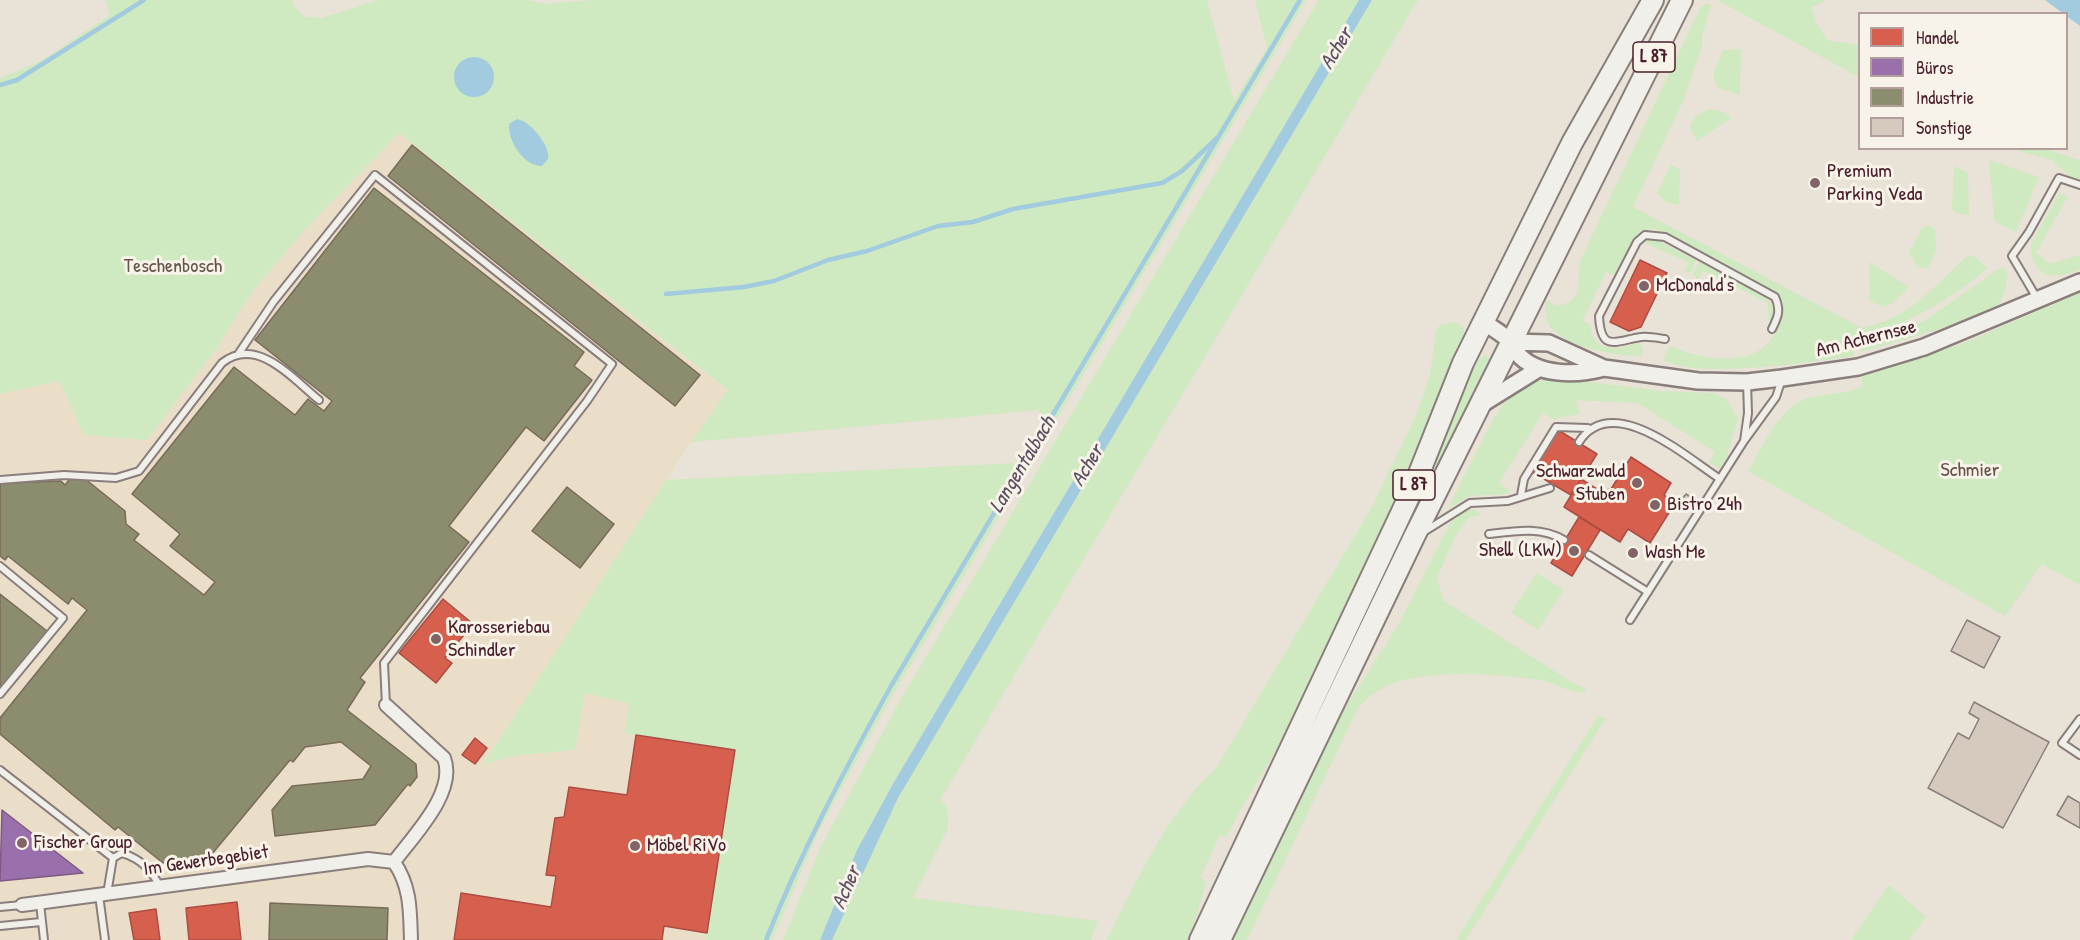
<!DOCTYPE html>
<html>
<head>
<meta charset="utf-8">
<style>
	body { margin:0 }
	#map { position:relative; width:2080px; height:940px; overflow:hidden; background:#e9e2d7; font-family:"Patrick Hand",sans-serif }
	canvas { display:block }
	.legend { position:absolute; left:1858px; top:12px; width:210px; height:138px; box-sizing:border-box; background:#f7f3e8; border:2px solid #b29e9c; margin:0; padding:8px 10px; list-style:none; font-size:18px; color:#4a1f2b }
	.legend li { display:flex; align-items:center; gap:12px; height:30px }
	.legend b { width:30px; border:2px solid #b29e9c }
</style>
</head>
<body>
<div id="map">
<canvas width="2080" height="940"></canvas>
<ul class="legend">
<li><b style="height:16px;background:#d6604d"></b>Handel</li>
<li><b style="height:16px;background:#9970ab"></b>Büros</li>
<li><b style="height:16px;background:#8c8c6e"></b>Industrie</li>
<li><b style="height:16px;background:#d5cabd"></b>Sonstige</li>
</ul>
</div>
<script>
const c = document.querySelector('canvas').getContext('2d');
c.lineJoin = 'round';
function paint(path, color) { c.fillStyle = color; c.fill(path, 'evenodd'); }
function trace(path, color, width, dash) { c.strokeStyle = color; c.lineWidth = width; c.lineCap = dash ? 'butt' : 'round'; c.setLineDash(dash || []); c.stroke(path); }
function label(font, color, halo, rows, align = 'center') {
  c.font = font + ' "Patrick Hand",sans-serif'; c.lineWidth = 6; c.setLineDash([]); c.textBaseline = 'middle'; c.strokeStyle = halo; c.fillStyle = color; for (const [text, x, y, turn = 0] of rows) {
    c.save(); c.translate(x, y); c.rotate((+turn || 0) * Math.PI / 180); c.textAlign = isNaN(turn) ? turn : align; if (halo) c.strokeText(text, 0, 0); c.fillText(text, 0, 0); c.restore();
  }
}
paint(new Path2D(`
	M399 132 728 391 691 442 484 764 511 756 575 750 585 692 631 704 624 733 735 750 705 940H0V394L59 381 84 435 147 440 218 346 252 292 308 226Z`), '#ebdec9');
paint(new Path2D(`
	M105 0H292L295 8 305 17 322 18 378 0H526L544 4 593 0H1207L1234 101 1267 48 1255 0H1306L882 713 818 832 772 940H705L735 750 624 733 630 704 585 693 575 750 511 756 483 765 666 480 1017 463 1044 418 1038 410 691 442 728 390 399 133 308 226 252 292 218 346 147 440 84 435 59 381 0 394V78L39 62 110 15Z
	M1319 0H1359L894 782 857 850 820 940H783L820 848 902 697Z
	M1372 0H1418L940 800 947 807 948 828 913 898 1098 921 1091 940H832L898 798Z
	M1717 0H1826L1812 7 1816 23 1827 40 1859 45V77Z
	M1706 4 1711 5 1702 37V46L1684 99 1633 207 1862 328C1910 319 1933 287 1968 255L1975 257 1987 268C1949 303 1902 324 1854 342V356C1814 361 1696 380 1664 360L1669 346C1703 360 1757 371 1776 331 1782 320 1785 312 1782 300L1760 283 1653 228 1638 234 1614 275 1606 272 1583 320 1591 325C1590 354 1622 350 1640 342L1643 353 1642 356C1618 356 1570 348 1553 330 1545 322 1545 310 1545 299L1557 306C1588 299 1574 282 1581 259L1695 19 1701 7Z
	M1741 49 1740 95 1717 87 1713 74 1723 50Z
	M1709 109 1723 112 1731 118 1697 141 1690 127 1694 117Z
	M2012 149H2045L2080 160V181L2074 180 2052 160Z
	M1989 160 2039 177 2016 232 1997 223 1994 219Z
	M1671 165 1680 169 1679 205 1667 203 1657 193Z
	M1954 166 1968 173 1969 214 1966 215 1954 212 1952 207Z
	M2059 193 2068 196 2036 253 2050 264 2080 255V270C2053 280 2031 279 2031 244Z
	M1928 225 1935 229 1936 250 1928 268 1918 267 1909 253 1922 228Z
	M1647 239H1655L1696 260 1690 273 1685 271 1689 263 1642 241Z
	M1699 262 1765 297 1774 307 1771 321 1768 319V303L1703 271 1698 280 1693 274Z
	M1869 262 1909 287 1893 303 1883 307 1870 301Z
	M2000 268H2004L2008 273C2006 283 2006 295 1998 304 1986 318 1885 345 1861 352L1860 346 1926 320Z
	M2080 293V585L2042 564 2005 616 1748 471C1763 447 1779 406 1808 398 1827 393 1846 395 1863 386L1862 376 1964 343Z
	M1455 322 1464 328V339L1405 484 1330 645 1282 741 1240 810 1226 838 1220 835 1200 878 1206 881 1190 940H1107C1136 882 1166 814 1215 770L1372 507 1417 413 1430 375 1436 331 1440 325Z
	M1484 355 1491 360 1424 491 1463 389 1472 368Z
	M1567 379 1661 391 1713 393 1726 399 1738 418 1726 459 1719 469 1709 462 1715 452 1638 403 1576 400 1580 414 1553 419 1543 413 1499 483 1509 490 1508 494 1471 496 1448 509C1458 488 1468 467 1479 447 1500 404 1514 377 1567 379Z
	M1474 509 1482 515 1468 518 1453 541 1437 578 1444 601 1570 681 1586 689 1584 692C1570 694 1555 682 1540 680 1496 674 1420 667 1381 689 1371 694 1364 701 1357 710L1247 940H1233L1337 720 1399 624 1450 523 1461 513Z
	M1537 573 1564 590 1538 630 1511 613Z
	M1598 716 1606 718 1466 940H1456Z
	M1889 885 1926 917 1909 940H1851Z`), '#cfe9c0');
paint(new Path2D(`
	M1359 0H1372L898 798 832 940H820L857 850 894 782Z
	M2045 0H2080V26Z
	M454 77a20 20 0 1 1 40 0a20 20 0 1 1-40 0Z
	M517 119C530 121 551 146 548 159L542 166C524 166 508 142 509 124Z`), '#a3cbe0');
const shops = new Path2D(`
	M1640 260 1667 273 1641 327 1629 331 1610 322Z
	M1558 430 1597 454 1571 495 1532 472Z
	M1631 457 1671 483 1664 495 1675 503 1650 543 1628 529 1620 542 1564 507 1581 479 1600 491 1611 489Z
	M1579 517 1600 530 1572 576 1551 563Z
	M443 599 473 624 445 658 452 663 436 683 399 653Z
	M636 735 735 750 707 933 664 926 662 940H454L461 893 551 907 556 876 546 875 555 818 564 817 569 787 627 795Z
	M475 738 487 748 475 764 462 755Z
	M237 902 241 940H189L186 908Z
	M156 909 160 940H134L129 913Z`);
paint(shops, '#d6604d');
trace(shops, '#ac4c43', 1.5);
const offices = new Path2D(`
	M2 810 83 873 0 881Z`);
paint(offices, '#9970ab');
trace(offices, '#815885', 1.5);
const industry = new Path2D(`
	M412 145 700 375 675 406 388 176Z
	M374 188 584 352 574 366 592 380 544 441 526 427 449 526 469 542 360 678 365 682 347 710 416 764 417 777 410 786 408 784 375 825 275 836 272 810 292 786 363 779 371 766 341 742 305 747 293 762 290 760 207 860 163 863 118 827 115 830 0 734V718L87 610 72 598 68 604 8 556 5 560 0 556V483L61 481 65 485 70 479 84 478 125 511 126 524 139 534 134 540 204 595 215 582 170 546 180 534 132 494 234 367 295 415 308 399 324 411 332 401 255 340Z
	M567 487 614 524 580 568 532 531Z
	M0 594 47 631 0 691Z
	M270 903 388 908 387 940H269Z`);
paint(industry, '#8c8c6e');
trace(industry, '#786b5a', 1.5);
trace(new Path2D(`
	M0 85 17 80 144 0
	M666 294 744 287 774 281 828 260 867 251 938 226 973 222 1013 209 1162 183 1182 171 1217 138
	M766 940C801 852 845 769 891 686L1300 0`), '#a3cbe0', 4.5);
const building = new Path2D(`
	M1686 494 1697 501 1692 508 1681 500Z
	M1967 620 2000 637 1984 668 1951 651Z
	M1974 702 2049 742 2003 828 1928 788 1958 733 1969 739 1979 719 1969 713Z
	M2068 796 2080 803V828L2057 815Z`);
paint(building, '#d5cabd');
trace(building, '#8a7e7c', 1.5);
const service = new Path2D(`
	M2038 300 2012 256 2029 232 2059 178 2080 185
	M1665 339C1658 338 1649 336 1641 337 1615 341 1601 353 1599 316L1637 242 1645 235 1665 237 1775 297C1781 310 1778 317 1772 329
	M239 353 274 301 375 175 612 364 587 401 384 663 386 705
	M1747 382 1748 413 1744 441 1776 397 1782 379
	M1579 442C1612 391 1685 456 1720 479
	M0 480 64 475 116 478 139 471 222 363C257 335 293 379 319 400
	M1521 495 1524 479 1556 427 1588 428
	M1422 533 1470 503 1508 501 1550 488
	M1489 534C1514 531 1541 526 1564 540
	M1589 555 1648 592
	M0 566 63 618 0 694
	M1630 620 1744 441
	M2080 719 2062 743 2080 755
	M0 770 113 858
	M107 894 113 858 122 853C141 859 150 869 160 886
	M99 895 105 940
	M40 903 44 940
	M0 907 22 905
	M0 926 41 922`);
const minor = new Path2D(`
	M386 705 444 758C457 792 414 835 394 862 411 887 410 911 411 940
	M22 905 368 859 394 862`);
const tertiary = new Path2D(`
	M1484 322C1492 328 1503 334 1510 341 1513 345 1514 350 1517 353 1537 377 1578 375 1604 368
	M1510 342 1549 343 1604 368 1698 381 1747 382 1782 378 1858 367 1924 347 2080 282
	M1479 406 1540 368`);
const primary = new Path2D(`
	M1200 940 1414 486 1463 363 1572 143 1653 0
	M1220 940 1414 537 1682 0`);
trace(service, '#8a7e7c', 10);
trace(minor, '#8a7e7c', 16);
trace(tertiary, '#8a7e7c', 20);
trace(primary, '#8a7e7c', 24);
trace(service, '#f1efea', 6);
trace(minor, '#f1efea', 12);
trace(tertiary, '#f1efea', 15);
trace(primary, '#f1efea', 20);
for (const [x, y, r, color] of [
	[1815,183,6,"#826367"],
	[1644,286,6,"#826367"],
	[1637,483,6,"#826367"],
	[1655,505,6,"#826367"],
	[1574,551,6,"#826367"],
	[1633,553,6,"#826367"],
	[436,639,6,"#826367"],
	[22,843,6,"#826367"],
	[635,846,6,"#826367"]
]) { const dot = new Path2D(); dot.arc(x, y, r, 0, 2 * Math.PI); c.fillStyle = color; c.fill(dot); trace(dot, '#f7f3e8', 2); }
for (const [x, y, w] of [
	[1654,57,42],
	[1414,485,42]
]) { const box = new Path2D(); box.roundRect(x - w / 2, y - 15, w, 30, 4.5); c.fillStyle = '#f7f3e8'; c.fill(box); trace(box, '#4a1f2b', 1.5); }
label('bold 18px', '#4a1f2b', null, [
	["L 87",1654,57],
	["L 87",1414,485]
]);
label('20px', '#4a1f2b', '#f7f3e8', [
	["Premium",1827,172],
	["Parking Veda",1827,195],
	["McDonald's",1656,286],
	["Schwarzwald",1625,472,"right"],
	["Stuben",1625,495,"right"],
	["Bistro 24h",1667,505],
	["Shell (LKW)",1562,551,"right"],
	["Wash Me",1645,553],
	["Karosseriebau",448,628],
	["Schindler",448,651],
	["Fischer Group",34,843],
	["Möbel RiVo",647,846]
], 'left');
label('20px', '#66534c', '#f7f3e8', [
	["Teschenbosch",173,267],
	["Schmier",1970,471]
]);
label('20px', '#4a1f2b', '#f7f3e8', [
	["Am Achernsee",1866,339,-14],
	["Im Gewerbegebiet",206,861,-8]
]);
label('italic 21px', '#5c5062', '#f7f3e8', [
	["Acher",1337,49,-59],
	["Langentalbach",1023,465,-59],
	["Acher",1088,466,-59],
	["Acher",847,888,-67]
]);
</script>
</body>
</html>
